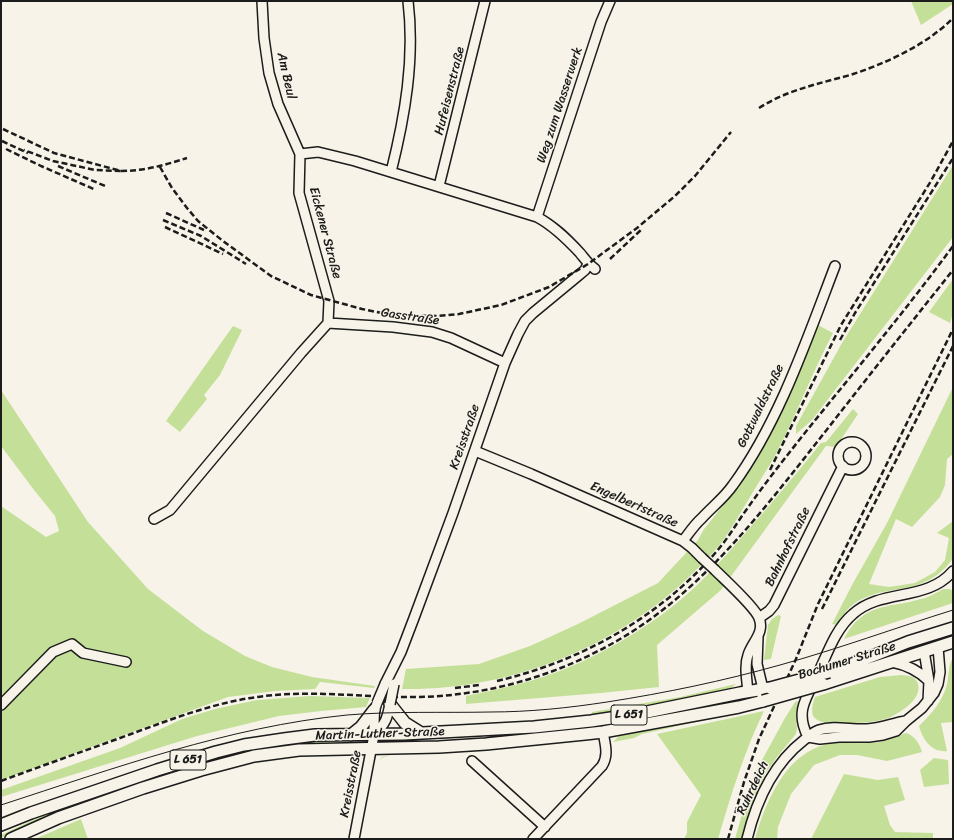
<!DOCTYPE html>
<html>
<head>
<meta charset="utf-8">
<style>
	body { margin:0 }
	#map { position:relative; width:954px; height:840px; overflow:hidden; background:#f7f3e8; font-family:Sriracha,sans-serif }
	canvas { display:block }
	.frame { position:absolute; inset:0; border:2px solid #1c1c1c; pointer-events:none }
</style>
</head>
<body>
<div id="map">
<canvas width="954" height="840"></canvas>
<div class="frame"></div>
</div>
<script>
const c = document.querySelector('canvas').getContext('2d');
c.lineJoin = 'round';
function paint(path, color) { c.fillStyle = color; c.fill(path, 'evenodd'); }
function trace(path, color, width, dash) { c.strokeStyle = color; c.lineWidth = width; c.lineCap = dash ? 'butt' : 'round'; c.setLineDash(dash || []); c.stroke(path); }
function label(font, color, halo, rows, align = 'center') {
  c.font = font + ' Sriracha,sans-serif'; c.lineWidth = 3; c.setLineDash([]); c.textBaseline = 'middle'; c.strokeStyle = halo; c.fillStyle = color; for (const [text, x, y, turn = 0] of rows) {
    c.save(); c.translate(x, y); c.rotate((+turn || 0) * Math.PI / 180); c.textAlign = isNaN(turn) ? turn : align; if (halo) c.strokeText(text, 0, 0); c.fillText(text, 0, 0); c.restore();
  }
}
paint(new Path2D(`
	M911 1H953V4L921 25Z
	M953 165V237L812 420 796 434V426L842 343Z
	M953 279V313L950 323 929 312Z
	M818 325 833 333C812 373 796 416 775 456 767 470 758 483 750 497 742 510 735 523 726 536 717 550 704 562 692 574 616 648 508 691 402 689L406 669 479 664 530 646 578 624 658 583 698 540 704 529 710 522 738 485 803 360Z
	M233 326 242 330 220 375 204 395 207 399 180 432 166 421Z
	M953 387V454L947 459 945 485 940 497 912 527 896 519 869 584 889 587 915 583 935 572 945 560 949 538 937 533 953 521 952 560C943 572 932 580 917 585 894 592 867 590 848 609 844 614 841 620 837 625L832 624 852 585 887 523Z
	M1 390 88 522 148 589 203 631 245 656 272 667 312 677 375 686 374 688 320 682 315 689 275 691 228 697 1 780V506L46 537 59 531 55 516 34 490 1 446Z
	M853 409 858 414 836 447 826 446 721 590 657 645 659 687 601 693 466 704V696C499 689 533 682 565 669 606 652 643 630 677 603 703 581 725 557 747 531 772 503 797 473 821 443L826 442Z
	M943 589H950L953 591V603L844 639C848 632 852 624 859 619 876 604 897 606 917 600 927 598 935 594 943 589Z
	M778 615 781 616 771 659 764 660 768 625 772 619Z
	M953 657V722L941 723 947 751C932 753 922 739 919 726 931 714 943 701 947 684 949 675 948 666 953 657Z
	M901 675C908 676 915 675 918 684 922 699 902 711 891 717 873 724 855 723 836 723 816 723 807 719 815 697L880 677Z
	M736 684 730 689 719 692 656 705 592 715V712L680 697Z
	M310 696 370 698 366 707 321 711 279 716 197 736 1 797V790L120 748 182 719 215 709 257 700Z
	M798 701 796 711 797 728 796 734 777 757 765 774 752 806 742 839H735L746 800 756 771 785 718 795 702Z
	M759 707V708L642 734 634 738 613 742 620 735 651 730Z
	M764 711C744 752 731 795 718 839H684L687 833V822L701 795 657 734Z
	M582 727V730C520 736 459 741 396 743V742L467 740Z
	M906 733C914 735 920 744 922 752L887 761 857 755H840L814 765 791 794 778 827 777 839H755C765 803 786 752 828 744 841 742 855 744 868 743 881 743 894 738 906 733Z
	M337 738V742L291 745 259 749 173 773 47 817 1 838V835L59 808 201 762 249 750 307 741Z
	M582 740 521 747 390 755 382 758 378 762 382 757 390 755 503 748Z
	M934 758 948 760 949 784 924 787 920 770Z
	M844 774 878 780 898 777 905 800 884 806 890 825 895 832 933 833V839H811Z
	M81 819 88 839H35Z`), '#c4e098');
const minor = new Path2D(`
	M300 154 318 152 355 161 537 217C554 226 567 239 580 253 585 259 588 264 595 269
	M391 172C405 116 415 59 408 1
	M439 186 485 1
	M537 217 601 22 610 1
	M328 323 393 327 432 332 451 338 505 363
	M838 456a14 14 0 1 1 28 0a14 14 0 1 1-28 0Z
	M475 451 531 474 683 541 692 548 702 558
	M154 519 170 510 301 353 328 323 329 301 299 193 300 154 278 104 269 73 264 38 262 1
	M683 541C689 533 694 525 702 518 712 507 724 498 733 485 779 422 807 339 835 266
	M715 570C725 580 755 607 759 618 765 633 752 642 748 655 744 666 747 680 748 692
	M759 618 769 611 774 605 843 466
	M758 637 757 664 763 689
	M924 651 929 681 928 701
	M892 662C907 665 918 670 929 681
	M385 684 401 652 414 618 453 513 505 363 518 334 525 321 533 313 579 275 585 270 588 264
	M1 705 53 652 72 644 83 653 126 662
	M374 735C386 723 387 719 390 704
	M808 737C796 714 804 701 815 680 826 658 834 630 853 614 882 588 927 602 953 571
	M808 737 820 739 839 737H869L883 735 896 731 906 721 922 708 934 693 938 684 940 672 938 647
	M472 761 545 827
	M354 839 374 735C374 729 374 709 376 706
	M533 839 602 766C609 755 605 744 603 732
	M747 839C756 802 773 764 804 740 808 737 813 732 819 730 834 725 851 730 867 729 881 728 893 723 906 721`);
const major = new Path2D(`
	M829 672 865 659 908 642 953 628
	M823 684 953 642
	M390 704 405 723 421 733
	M351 735 361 727 374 710
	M1 825 31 813 157 770 216 752 244 745 284 739 315 735 404 734 534 727 591 721 637 714 740 693 770 688
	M11 839 58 818 143 788 201 770 254 756 299 750 439 747 486 744 585 734 603 732 739 707 763 701V692`);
trace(minor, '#1c1c1c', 12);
trace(major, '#1c1c1c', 14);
trace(minor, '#f7f3e8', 9);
trace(major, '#f7f3e8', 11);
trace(new Path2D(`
	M1 805C115 768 228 727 347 715 395 711 442 713 490 712 529 712 568 708 607 702 665 693 723 681 780 665 838 649 895 628 953 610`), '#1c1c1c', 1);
trace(new Path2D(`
	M759 108C787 90 818 84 850 75 885 64 928 44 953 18
	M3 129 54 153 121 171 95 170 53 161 24 150
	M2 141 28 153
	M6 149 41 166 96 190
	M58 166 105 186
	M160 167 172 188 187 208 198 221 223 241 271 276 311 295 362 309 391 315 437 316 459 314 501 305 549 287 588 264 637 228 675 196 695 176 731 132
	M121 171C144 171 165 165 187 158
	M166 213 204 230
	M163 220 201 236 246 264
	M165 227 223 254
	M610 259 642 229
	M840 340 855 313 953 158
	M770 470 841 325 931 181 953 141
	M822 609 953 346
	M497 681C582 661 660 617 717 551 729 537 738 521 749 506 766 482 785 458 804 434 854 372 906 310 953 246
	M455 688 479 685
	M1 781C44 765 87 750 131 734 172 719 213 703 257 697 311 689 364 698 418 697 480 696 545 679 600 650 695 602 760 514 825 432 867 378 910 324 953 270
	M728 839 744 782 759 739 796 659 818 604 953 329`), '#1c1c1c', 2.5, [6, 3]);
const minorBridge = new Path2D(`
	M702 558 715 570
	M377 703 385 684
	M390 704 394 684`);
const majorBridge = new Path2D(`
	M770 688 829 672
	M763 701 823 684`);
trace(minorBridge, '#1c1c1c', 12, []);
trace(majorBridge, '#1c1c1c', 14, []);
trace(minorBridge, '#f7f3e8', 9);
trace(majorBridge, '#f7f3e8', 11);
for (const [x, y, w] of [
	[629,715,36],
	[188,760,36]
]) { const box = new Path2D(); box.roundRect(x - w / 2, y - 10, w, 20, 3); c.fillStyle = '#f7f3e8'; c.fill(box); trace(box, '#1c1c1c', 1); }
label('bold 12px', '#1c1c1c', null, [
	["L 651",629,715],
	["L 651",188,760]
]);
label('13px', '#1c1c1c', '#f7f3e8', [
	["Am Beul",286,76,77],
	["Hufeisenstraße",450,91,-76],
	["Weg zum Wasserwerk",560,105,-72],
	["Eickener Straße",325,233,75],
	["Gasstraße",410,317,8],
	["Gottwaldstraße",761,406,-64],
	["Kreisstraße",465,437,-71],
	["Engelbertstraße",634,505,24],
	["Bahnhofstraße",788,547,-64],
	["Bochumer Straße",847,661,-17],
	["Martin-Luther-Straße",380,734,-2],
	["Kreisstraße",351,784,-79],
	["Ruhrdeich",753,788,-65]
]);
</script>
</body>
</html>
